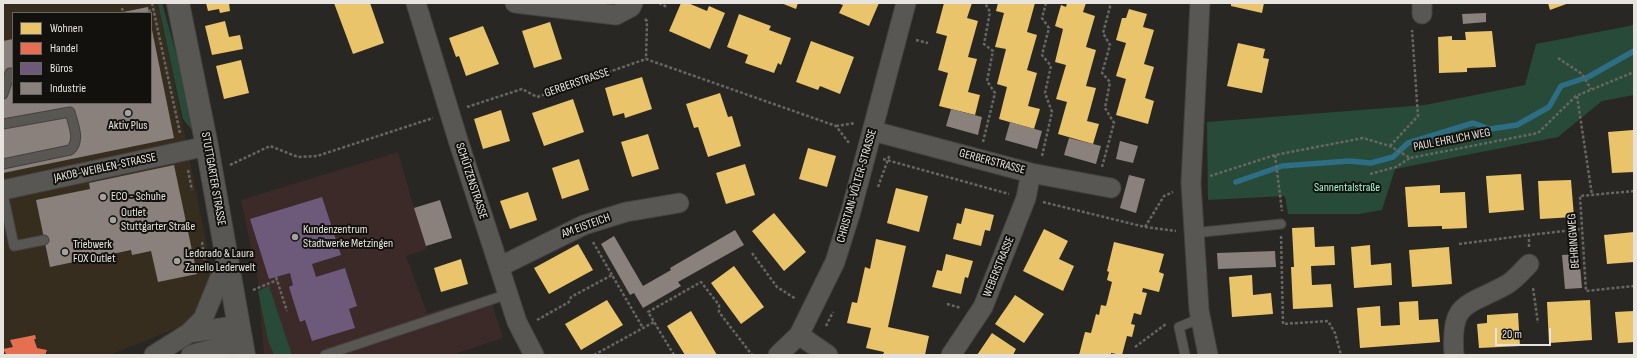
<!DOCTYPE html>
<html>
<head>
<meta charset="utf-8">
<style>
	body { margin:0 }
	#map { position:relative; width:1637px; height:358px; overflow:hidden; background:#292724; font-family:"Sofia Sans Condensed",sans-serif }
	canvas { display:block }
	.frame { position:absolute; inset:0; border:4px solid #e7e4df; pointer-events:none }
	.legend { position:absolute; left:12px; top:12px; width:140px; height:92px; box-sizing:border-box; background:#13110e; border:1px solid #686562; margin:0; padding:5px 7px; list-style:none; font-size:12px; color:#e7e4df }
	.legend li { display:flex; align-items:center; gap:8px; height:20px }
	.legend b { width:20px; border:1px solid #686562 }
	.scale { position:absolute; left:1495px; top:328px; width:56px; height:18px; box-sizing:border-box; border:2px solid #e7e4df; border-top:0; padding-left:5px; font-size:12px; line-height:14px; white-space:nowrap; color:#e7e4df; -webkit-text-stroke:3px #13110e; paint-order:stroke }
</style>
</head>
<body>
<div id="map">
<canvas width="1637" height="358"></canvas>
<div class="frame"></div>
<ul class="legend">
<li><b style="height:11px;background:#e9c46a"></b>Wohnen</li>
<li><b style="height:11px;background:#e76f51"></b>Handel</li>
<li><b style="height:11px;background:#6d597a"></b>Büros</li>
<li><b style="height:11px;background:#8a817c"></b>Industrie</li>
</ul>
<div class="scale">20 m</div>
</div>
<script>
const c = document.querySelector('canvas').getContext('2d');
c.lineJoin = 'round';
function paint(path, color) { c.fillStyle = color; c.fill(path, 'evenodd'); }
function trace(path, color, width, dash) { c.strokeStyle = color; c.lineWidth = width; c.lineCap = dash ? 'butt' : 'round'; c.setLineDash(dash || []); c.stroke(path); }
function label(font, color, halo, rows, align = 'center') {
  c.font = font + ' "Sofia Sans Condensed",sans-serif'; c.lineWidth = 4; c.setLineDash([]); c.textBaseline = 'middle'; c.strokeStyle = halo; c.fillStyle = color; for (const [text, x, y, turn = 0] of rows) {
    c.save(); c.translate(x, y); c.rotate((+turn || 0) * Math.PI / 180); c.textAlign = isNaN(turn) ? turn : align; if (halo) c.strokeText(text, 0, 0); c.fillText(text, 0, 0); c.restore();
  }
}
paint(new Path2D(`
	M3 3H158L214 281 197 320 109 355H3ZM13 13H151V103H13Z`), '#362d1f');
paint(new Path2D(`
	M398 152 414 208 440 200 452 238 426 246 427 249 406 256 427 313 489 295 503 338 452 355H264L258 281 241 200Z`), '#3b2a27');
paint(new Path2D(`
	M158 3H162L179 64 192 130 183 119 182 115Z
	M1634 25V95L1602 101 1558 137 1395 169 1382 210 1359 214H1288L1285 196 1208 200 1207 122 1425 105 1525 85 1536 44Z
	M269 286 292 355H274L268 340 258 291Z`), '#274a39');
paint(new Path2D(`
	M206 3H229L230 11 220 13 219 9 208 11Z
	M334 3H370L384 43 353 54Z
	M681 3H688L707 11 709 6 725 13 710 49 669 31Z
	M781 3H798L796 9Z
	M837 3H879L869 26 839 13 843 5Z
	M944 3H972L967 18 978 21 968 57 977 59 968 92 980 95 975 115 939 106 948 73 938 70 947 36 936 33Z
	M998 3H1035L1027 32 1037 35 1027 70 1037 73 1028 106 1040 109 1034 129 999 119 1007 87 997 84 1006 49 995 47 1004 13 996 11Z
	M1067 3H1086L1083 12 1095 16 1086 47 1096 50 1086 86 1096 88 1087 121 1099 124 1093 144 1058 134 1067 102 1056 99 1066 65 1055 62 1063 29 1055 26 1061 5 1066 7Z
	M1231 3H1264L1262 13 1231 6Z
	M1548 3H1569L1550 10Z
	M1129 9 1147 14 1143 27 1154 30 1144 64 1154 67 1145 98 1154 101 1148 124 1116 115 1126 79 1116 76 1126 43 1116 40 1122 18H1126Z
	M739 14 771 26 769 30 791 38 781 65 778 63 774 73 745 63 748 55 727 47Z
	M225 21 229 37 240 35 243 49 212 55 205 26Z
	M550 22 562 59 534 68 522 31Z
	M483 26 499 64 466 76 459 56 456 57 449 38Z
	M1492 31 1496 67 1467 68V72L1439 73 1438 37 1452 36V40H1466L1465 32Z
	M811 41 854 57 840 94 820 86 818 90 796 82Z
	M1238 43 1265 49 1263 58 1269 59 1262 93 1227 86Z
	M241 60 249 93 224 99 216 66Z
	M642 77 652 109 625 118 624 113 613 116 605 88Z
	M720 93 728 117 732 116 741 146 708 157 698 127 694 128 686 104Z
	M573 99 584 132 544 146 532 113Z
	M501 110 510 141 483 149 474 119Z
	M1633 130 1634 172 1612 173 1608 132Z
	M648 134 659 169 632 177 621 142Z
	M808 148 836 156 827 187 799 179Z
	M579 159 589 190 562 199 552 168Z
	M745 164 755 195 726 204 716 173Z
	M1521 174 1524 210 1489 213 1486 176Z
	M1571 180 1574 217 1540 219 1538 181Z
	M1440 185V193L1465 192 1467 228 1442 229V226L1408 227 1405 187Z
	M896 188 928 196 919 232 887 223Z
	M528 192 537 220 510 229 500 201Z
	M965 208 994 215 990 231 985 230 981 246 953 239 957 223 961 224Z
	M774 213 806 252 784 271 752 231Z
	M1314 227 1315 247 1334 246 1335 265 1311 266 1312 285 1331 284 1333 307 1293 309 1291 267H1294L1292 228Z
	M1044 229 1068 241 1059 259 1074 266 1063 291 1023 271Z
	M1634 232V262L1607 264 1604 235Z
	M876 239 906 246 888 327 929 336 925 355H883L884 352 866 348 871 328 847 323 852 302 857 303 865 267 870 269Z
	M1114 242 1164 254 1159 272 1164 274 1159 292 1143 288 1142 292 1147 293 1141 315 1134 313 1131 324 1135 325 1132 337 1127 336 1122 355 1111 353V355H1079L1085 332 1091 333 1096 314 1099 315 1101 305 1106 306 1112 282 1107 280 1109 272 1107 271Z
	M578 244 593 270 549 294 534 268Z
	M1370 245 1371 265 1391 263 1392 285 1354 288 1351 247Z
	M1449 247 1452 284 1412 287 1409 250Z
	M946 254 973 261 968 278 965 277 961 294 932 287 937 270 942 271Z
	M461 259 468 284 441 292 434 268Z
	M734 266 764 307 741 324 711 283Z
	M1252 275 1253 295 1271 293 1273 314 1232 317 1229 277Z
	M1015 295 1044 314 1024 343 995 324Z
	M607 300 623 325 581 350 565 324Z
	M1590 300 1592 340 1549 343 1547 302Z
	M1418 301 1419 320 1438 319 1440 342 1360 348 1357 308 1380 306 1381 326 1400 325 1399 302Z
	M691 311 717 355H685L667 326Z
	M1634 311V342L1618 343 1615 312Z
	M1518 313 1520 346 1479 348 1477 324 1487 323V315Z
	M992 333 1016 349 1013 355H977Z`), '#e9c46a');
paint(new Path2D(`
	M35 335 36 339H34L37 348 47 350 45 355H4L6 354 3 349 13 347 10 340Z`), '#e76f51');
paint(new Path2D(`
	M322 197 341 255 312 264 316 277 345 268 357 306 349 309 355 328 312 341 305 320 300 322 289 287 293 285 290 273 269 279 250 219Z`), '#6d597a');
paint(new Path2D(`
	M148 7 149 13H123V12Z
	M1486 13V22L1463 24 1462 14Z
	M151 25 174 138 3 173V41L13 39V103H151Z
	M951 109 982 117 978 135 946 126Z
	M1010 122 1042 131 1037 149 1005 140Z
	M1069 138 1101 146 1096 164 1064 155Z
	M1120 141 1138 146 1133 163 1116 159Z
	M174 165 197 274 158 282 151 251 132 255 131 250 50 267 36 200 90 189 89 183Z
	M1129 175 1145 179 1136 213 1120 208Z
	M440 200 452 238 426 246 414 208Z
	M735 230 744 245 678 282 681 286 643 308 634 293 630 295 601 244 614 236 643 286 671 270 670 268Z
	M1275 251 1276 267 1218 269 1217 253Z
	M1579 254 1582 288 1565 289 1562 255Z`), '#8a817c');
trace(new Path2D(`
	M1236 182 1282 166 1349 161 1371 163 1393 157 1408 143 1473 123 1490 129 1517 125 1549 107 1561 86 1588 77 1634 51`), '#2e6e84', 5.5);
const service = new Path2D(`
	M3 94 10 73H13
	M3 124 70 112C73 124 81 141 70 150L3 164
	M3 194 14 246 44 240
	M1193 233 1281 224
	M325 355 508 294
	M1185 355 1179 327 1201 318`);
const minor = new Path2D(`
	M416 3 458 140 517 322 534 355
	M515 3 616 15 631 7 633 3
	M1200 3 1191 183 1199 310 1208 355
	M1422 3V14
	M873 131 1031 173 1111 188
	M3 190 207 146
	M499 267 584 225 626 212 679 203
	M189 333 239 325
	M799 335 828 355
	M154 355 189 333 203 319 227 260
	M191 355 242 341
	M778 355 799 335 835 262 851 211 906 3
	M951 355 983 307 1026 198 1031 173
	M1454 355C1450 301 1466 307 1506 285 1515 280 1522 271 1529 264`);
const secondary = new Path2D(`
	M178 3 207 146 244 355`);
trace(service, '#454240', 11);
trace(minor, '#454240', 21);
trace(secondary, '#454240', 24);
trace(new Path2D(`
	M152 3 180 133
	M659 3 667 7
	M122 8 123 12
	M148 11 154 10
	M645 19 647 21 646 59
	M916 40 928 43
	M1558 58 1582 74 1591 89
	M1577 96 1592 195
	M467 107 522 89 537 97 646 59 836 126 849 143
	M836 126 855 123
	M983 142 995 93 987 81 993 51 984 44 990 12 985 3
	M1390 146 1418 116 1412 30
	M1275 155 1282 211
	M1042 156 1052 112 1045 93 1051 66 1042 55 1049 28 1042 18 1046 3
	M883 159 1009 194
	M230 165 270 146 298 157 317 156 433 118
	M1102 167 1114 123 1105 108 1110 82 1102 73 1110 45 1103 33 1111 3
	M188 170 192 190
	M1370 174 1396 167 1410 158
	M1210 176 1275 155 1363 138 1390 146 1410 158 1538 133 1576 96 1634 72
	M878 187 890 154
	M1634 191 1580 196 1586 291 1634 286
	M1043 202 1145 227 1164 196 1173 192
	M1145 227 1176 231
	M1281 236 1283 324 1328 321 1335 333 1341 355
	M202 242 205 263
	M593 242 612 275
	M1459 244 1529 235
	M1529 247V235L1582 229
	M752 253 777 287 796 299
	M276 277 287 311
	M1533 288 1538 323
	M253 290 277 280
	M947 304 961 308
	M537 320 569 302 571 297 612 275 643 328
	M826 326 833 312
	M1135 347 1166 324
	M594 355 654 322
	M674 355 648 312 701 282 719 305V312L752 355`), '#676664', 2.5, [3, 2]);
trace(service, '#595754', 9);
trace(minor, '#595754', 19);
trace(secondary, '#595754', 22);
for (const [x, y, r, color] of [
	[128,113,4,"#a4a29e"],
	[103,197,4,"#a4a29e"],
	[113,220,4,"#a4a29e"],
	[295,237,4,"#a4a29e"],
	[65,252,4,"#a4a29e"],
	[177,261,4,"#a4a29e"]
]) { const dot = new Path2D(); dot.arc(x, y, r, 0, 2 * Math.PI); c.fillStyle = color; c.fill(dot); trace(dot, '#13110e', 1.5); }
label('12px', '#e7e4df', '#13110e', [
	["GERBERSTRASSE",577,83,-19],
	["PAUL EHRLICH WEG",1452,140,-11],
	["GERBERSTRASSE",992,162,15],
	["JAKOB-WEIBLEN-STRASSE",105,168,-12],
	["STUTTGARTER STRASSE",213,179,80],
	["SCHÜTZENSTRASSE",471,181,72],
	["CHRISTIAN-VÖLTER-STRASSE",857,186,-74],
	["AM EISTEICH",586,226,-20],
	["BEHRINGWEG",1574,241,-94],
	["WEBERSTRASSE",999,267,-68]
]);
label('12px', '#e7e4df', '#13110e', [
	["Aktiv Plus",128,126,"center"],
	["ECO - Schuhe",111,197],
	["Outlet",121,213],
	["Stuttgarter Straße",121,227],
	["Kundenzentrum",303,230],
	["Stadtwerke Metzingen",303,244],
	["Triebwerk",73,245],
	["FOX Outlet",73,259],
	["Ledorado & Laura",185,254],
	["Zanello Lederwelt",185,268]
], 'left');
label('12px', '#9ffacd', '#13110e', [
	["Sannentalstraße",1347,188]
]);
</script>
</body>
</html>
